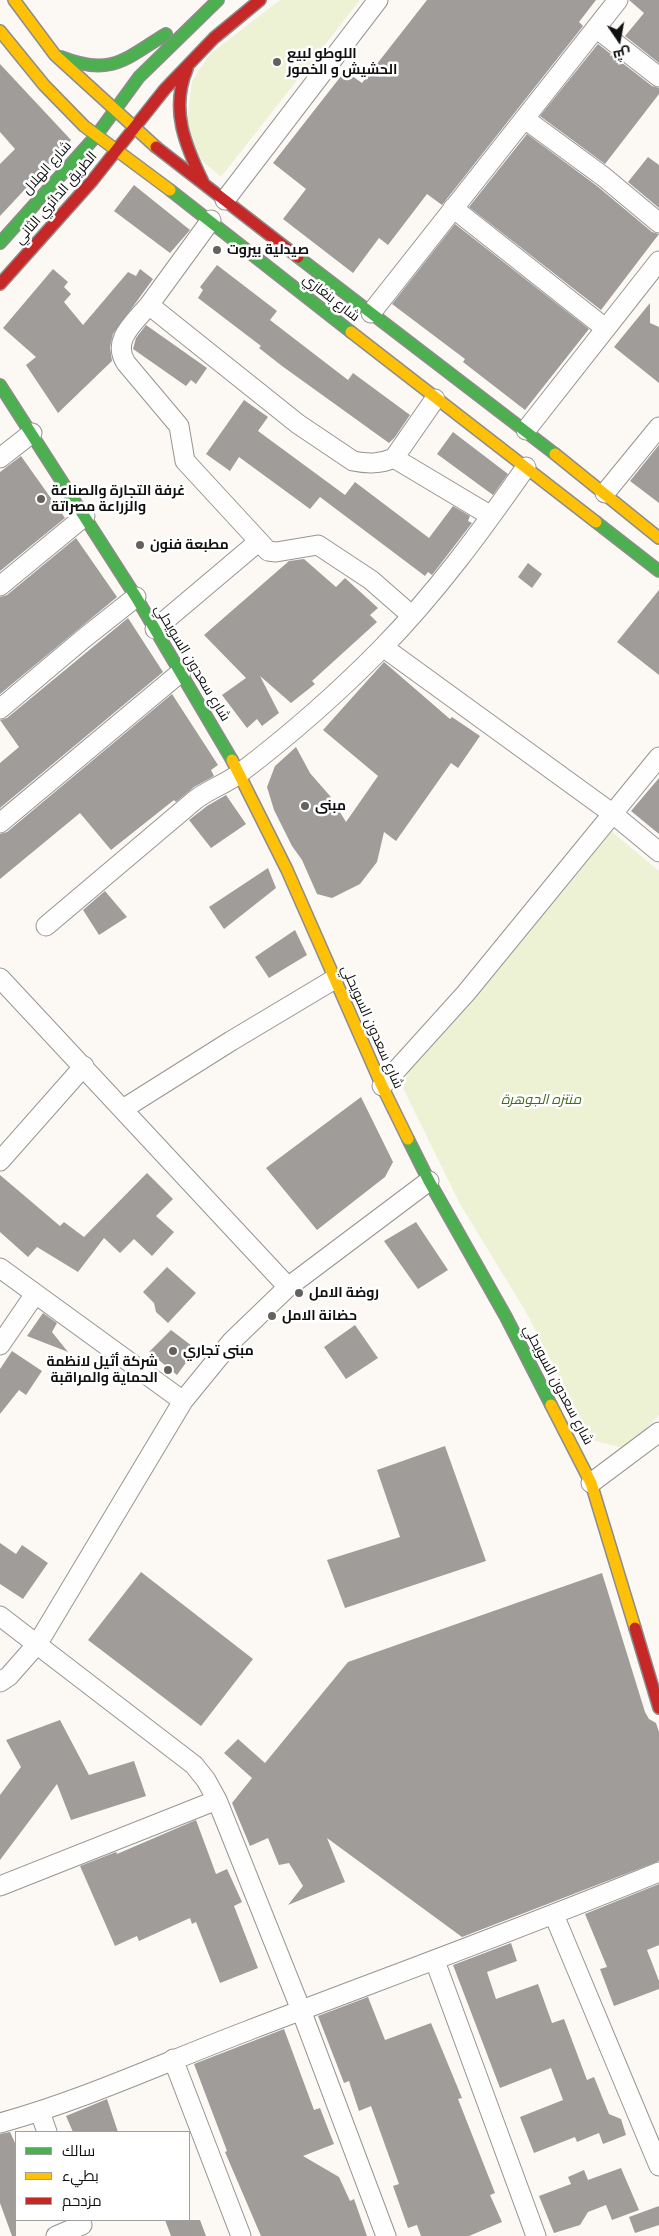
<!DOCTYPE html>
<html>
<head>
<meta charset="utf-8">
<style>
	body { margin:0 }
	#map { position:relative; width:659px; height:2236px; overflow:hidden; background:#fcf9f5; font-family:"IBM Plex Serif",Cairo,serif }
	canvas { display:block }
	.legend { position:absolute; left:15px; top:2131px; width:175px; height:90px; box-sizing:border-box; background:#fff; border:1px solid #9f9f9f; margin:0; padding:6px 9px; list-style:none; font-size:15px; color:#101010 }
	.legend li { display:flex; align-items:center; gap:10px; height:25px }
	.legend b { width:25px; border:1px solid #9f9f9f }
	.north { position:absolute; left:594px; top:15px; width:50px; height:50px; -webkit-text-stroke:4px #fff; paint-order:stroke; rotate:168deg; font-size:14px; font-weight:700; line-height:20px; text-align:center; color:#101010 }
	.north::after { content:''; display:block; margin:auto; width:18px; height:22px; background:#101010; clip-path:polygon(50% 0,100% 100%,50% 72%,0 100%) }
</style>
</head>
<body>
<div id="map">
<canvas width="659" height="2236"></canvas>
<ul class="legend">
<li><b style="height:6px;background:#4caf50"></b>سالك</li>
<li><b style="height:6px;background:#ffc107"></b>بطيء</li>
<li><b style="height:6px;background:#c62828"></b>مزدحم</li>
</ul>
<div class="north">ش</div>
</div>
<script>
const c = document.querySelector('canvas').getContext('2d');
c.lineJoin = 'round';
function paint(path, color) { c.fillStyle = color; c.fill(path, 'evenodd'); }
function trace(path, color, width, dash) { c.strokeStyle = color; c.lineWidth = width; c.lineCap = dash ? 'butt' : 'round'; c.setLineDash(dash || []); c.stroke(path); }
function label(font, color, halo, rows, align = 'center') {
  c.font = font + ' "IBM Plex Serif",Cairo,serif'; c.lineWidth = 5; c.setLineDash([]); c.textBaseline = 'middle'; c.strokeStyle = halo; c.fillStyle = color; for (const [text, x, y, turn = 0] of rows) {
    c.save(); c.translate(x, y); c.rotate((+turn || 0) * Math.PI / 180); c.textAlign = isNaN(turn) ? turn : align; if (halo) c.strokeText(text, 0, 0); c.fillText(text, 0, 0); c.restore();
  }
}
paint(new Path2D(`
	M280 0H360L221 177 199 158 186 128 192 81 210 54Z
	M605 826 659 871V1415L627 1449 592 1440 526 1312 460 1204 402 1086 416 1054 451 1024Z`), '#edf2d5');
paint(new Path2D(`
	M427 0H596L579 22 583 26 442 205 427 194 388 245 379 238 353 273 283 219 306 189 273 163 345 71 362 83Z
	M629 0H659V63L625 36 644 13Z
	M598 44 652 86 659 88V94L605 164 540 116Z
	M0 64 71 140 0 216V164L15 149 0 132Z
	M527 134 597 186 652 232 659 234 601 310 469 207Z
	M648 157 659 165V208L628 182Z
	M134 185 190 230 170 253 114 211Z
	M455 224 589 329 525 410 463 362 465 359 392 304Z
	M217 265 277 311 270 320 348 380 353 373 410 415 395 437 389 443 282 366 259 348 261 346 198 298 203 290 200 287Z
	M53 269 68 282 64 287 71 294 64 302 83 325 128 272 136 276 140 269 153 279 113 334 110 347 112 361 58 413 26 365 36 357 3 328Z
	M650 303V323L659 327V383L614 347Z
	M146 325 207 368 196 384 191 380 186 386 133 349 136 338Z
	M244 400 268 417 258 431 345 495 355 482 429 538 453 506 470 516 468 521 472 523 432 575 428 572 425 576 320 497 310 509 239 457 230 471 206 454Z
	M453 432 508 474 493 495 437 454Z
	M659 445V503L630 481Z
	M21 456 65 518 0 571V472Z
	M76 538 117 597 0 694V597L7 595Z
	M304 559 336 587 345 578 378 608 370 615 377 622 312 681 315 684 291 703 260 676 279 713 262 726 257 719 247 728 222 695 246 678 204 635 289 561Z
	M528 563 542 574 532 588 518 577Z
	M659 590V675L617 642Z
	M128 618 163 672 0 808V763L19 747 0 720 7 718Z
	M384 662 450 719 452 717 480 736 458 768 451 763 396 841 384 832 377 862 360 884 332 898 317 894 302 860 292 846 274 810 267 787 275 766 296 747 310 773 330 796 346 822 378 776 323 730Z
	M172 694 218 765 211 770 214 776 194 787 176 802 174 800 111 850 80 813 0 879V834L7 832Z
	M659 778V834L631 811Z
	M226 795 246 824 211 848 189 820 207 806Z
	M268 868 276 888 224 929 209 907Z
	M105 891 127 917 99 935 83 910Z
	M295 930 307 955 269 978 255 957Z
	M361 1097 393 1162 385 1177 317 1230 266 1168Z
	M147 1173 173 1199 156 1216 174 1232 152 1256 134 1239 120 1253 104 1238 78 1272 37 1247 28 1257 0 1232V1175L60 1226 64 1222 84 1237Z
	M416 1222 448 1270 418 1289 384 1241Z
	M167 1267 196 1293 168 1323 156 1312 154 1303 143 1292Z
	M43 1313 57 1323 52 1332 68 1352 27 1336Z
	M355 1325 378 1358 346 1379 324 1347Z
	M171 1330 196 1349 177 1375 149 1352Z
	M12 1351 42 1371 26 1395 19 1390 0 1414V1369Z
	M445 1446 486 1561 345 1608 327 1560 400 1537 377 1470Z
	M0 1543 16 1554 22 1545 48 1563 23 1599 0 1584Z
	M141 1572 253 1659 201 1726 88 1640Z
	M602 1573 645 1712 649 1719 656 1723 659 1732V1861L462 1937 327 1838 345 1882 288 1905 303 1886 289 1863 279 1865 268 1838 250 1846 232 1803 252 1778 224 1753 238 1739 265 1763 348 1662Z
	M60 1720 89 1775 134 1761 146 1796 71 1820 57 1784 0 1860V1795L21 1767 6 1740Z
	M196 1820 216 1874 227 1869 242 1902 234 1906 258 1968 220 1983 196 1922 192 1924 190 1918 139 1941 137 1936 115 1946 80 1866 116 1852 117 1854Z
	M659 1884V1945L647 1950 659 1981V1989L614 2006 600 1969 607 1967 585 1914Z
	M511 1943 517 1961 487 1972 496 1999 538 1984 552 2023 564 2019 587 2080 594 2077 609 2114 621 2119 626 2135 603 2144 599 2133 577 2142 575 2137 534 2153 520 2117 563 2100 551 2068 500 2088 453 1965Z
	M368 1997 385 2040 431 2023 462 2098 458 2099 495 2193 490 2195 502 2222 469 2236H421L417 2225 408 2228 393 2186 399 2184 371 2106 359 2111 349 2081 344 2083 318 2016Z
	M284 2029 314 2110 320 2108 334 2144 303 2156 339 2177 350 2201 354 2199 367 2236H261L225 2152 227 2151 194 2064Z
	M107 2099 118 2132H73L66 2116Z
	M10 2132 16 2145V2236H12L0 2203V2134Z
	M621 2168 639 2210 612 2220 606 2205 588 2212 580 2225 554 2233 539 2196 571 2184 568 2177 584 2170 588 2180Z
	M659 2206V2225L635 2233 629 2217Z
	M165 2220H200L206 2236H171Z`), '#a09c9a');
const street = new Path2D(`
	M596 28 659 77
	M525 119 604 177 659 223
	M225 200 378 0
	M453 208 605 328
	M211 220 149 305 298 424 353 461C368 464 380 464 394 458L435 399
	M149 305C135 322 111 340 126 363L179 426 185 461 268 551 276 552 318 545 371 580 411 615
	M371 313 618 0
	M526 430 659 261
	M0 458 32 433
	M394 458 491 516
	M605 493 659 427
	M0 586 85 516
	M155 629 258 542
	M383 647 613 814 659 852
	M0 709 83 639 136 597
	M0 823 181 672
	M46 926 195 800C209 789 226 784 240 773 290 735 338 693 382 648 436 593 482 530 526 467
	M0 978 288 1287
	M382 1086 466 993 659 757
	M123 1109 231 1041 333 980
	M0 1161 84 1066
	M0 1268 183 1401
	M0 1345 35 1294
	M591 1483 659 1432
	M0 1616 194 1765 206 1780 217 1800 301 2010 386 2236
	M0 1682 9 1676 38 1643 183 1401 232 1341 288 1287 429 1181
	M0 1886 217 1800
	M554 1915 659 2166
	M435 1961 536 2236
	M173 2059 241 2236
	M40 2112 47 2132
	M0 2123C84 2100 165 2062 247 2031 385 1978 523 1928 659 1872
	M56 2236 82 2225`);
const fast = new Path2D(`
	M61 57C111 77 125 59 166 34
	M170 190 351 332
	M0 243 96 136 139 77 218 0
	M298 257 555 454
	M0 385 136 597 232 760
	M596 522 659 571
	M408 1139 429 1181 506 1317 551 1405`);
const slow = new Path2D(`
	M14 0 55 55 156 147
	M0 31 44 85 84 126 170 190
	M351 332 596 522
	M555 454 659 538
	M232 760 287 870 382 1086 408 1139
	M551 1405 591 1483 635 1628`);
const jam = new Path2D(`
	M187 69C170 109 185 145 203 182
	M156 147 298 257
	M0 284 92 181 165 89 214 38 260 0
	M635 1628 659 1708`);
trace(street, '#969593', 21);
trace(fast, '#8d8c8a', 14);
trace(slow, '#8d8c8a', 14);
trace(jam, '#8d8c8a', 14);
trace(street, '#fffefe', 19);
trace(fast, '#4caf50', 11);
trace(slow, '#ffc107', 11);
trace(jam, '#c62828', 11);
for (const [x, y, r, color] of [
	[277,62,5,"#636260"],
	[217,250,5,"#636260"],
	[41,499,5,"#636260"],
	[140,545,5,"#636260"],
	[305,806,5,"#636260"],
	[299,1293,5,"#636260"],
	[272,1316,5,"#636260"],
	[173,1351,5,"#636260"],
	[168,1370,5,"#636260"]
]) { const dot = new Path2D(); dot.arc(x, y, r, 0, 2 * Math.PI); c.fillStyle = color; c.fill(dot); trace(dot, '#fff', 2); }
label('bold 14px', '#101010', '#fff', [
	["اللوطو لبيع",287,54],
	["الحشيش و الخمور",287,70],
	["صيدلية بيروت",227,250],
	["غرفة التجارة والصناعة",51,491],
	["والزراعة مصراتة",51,507],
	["مطبعة فنون",150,545],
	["مبنى",315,806],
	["روضة الامل",309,1293],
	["حضانة الامل",282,1316],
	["مبنى تجاري",183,1351],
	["شركة أثيل لانظمة",158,1362,"right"],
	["الحماية والمراقبة",158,1378,"right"]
], 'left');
label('14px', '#101010', '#fff', [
	["شارع الهلال",47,168,-48],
	["الطريق الدائري الثاني",56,198,-49],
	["شارع بنغازي",331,298,38],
	["شارع سعدون السويحلي",192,663,59],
	["شارع سعدون السويحلي",372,1027,66],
	["شارع سعدون السويحلي",558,1385,62]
]);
label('italic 14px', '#426b1c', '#fff', [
	["منتزه الجوهرة",541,1100]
]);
</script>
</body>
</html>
